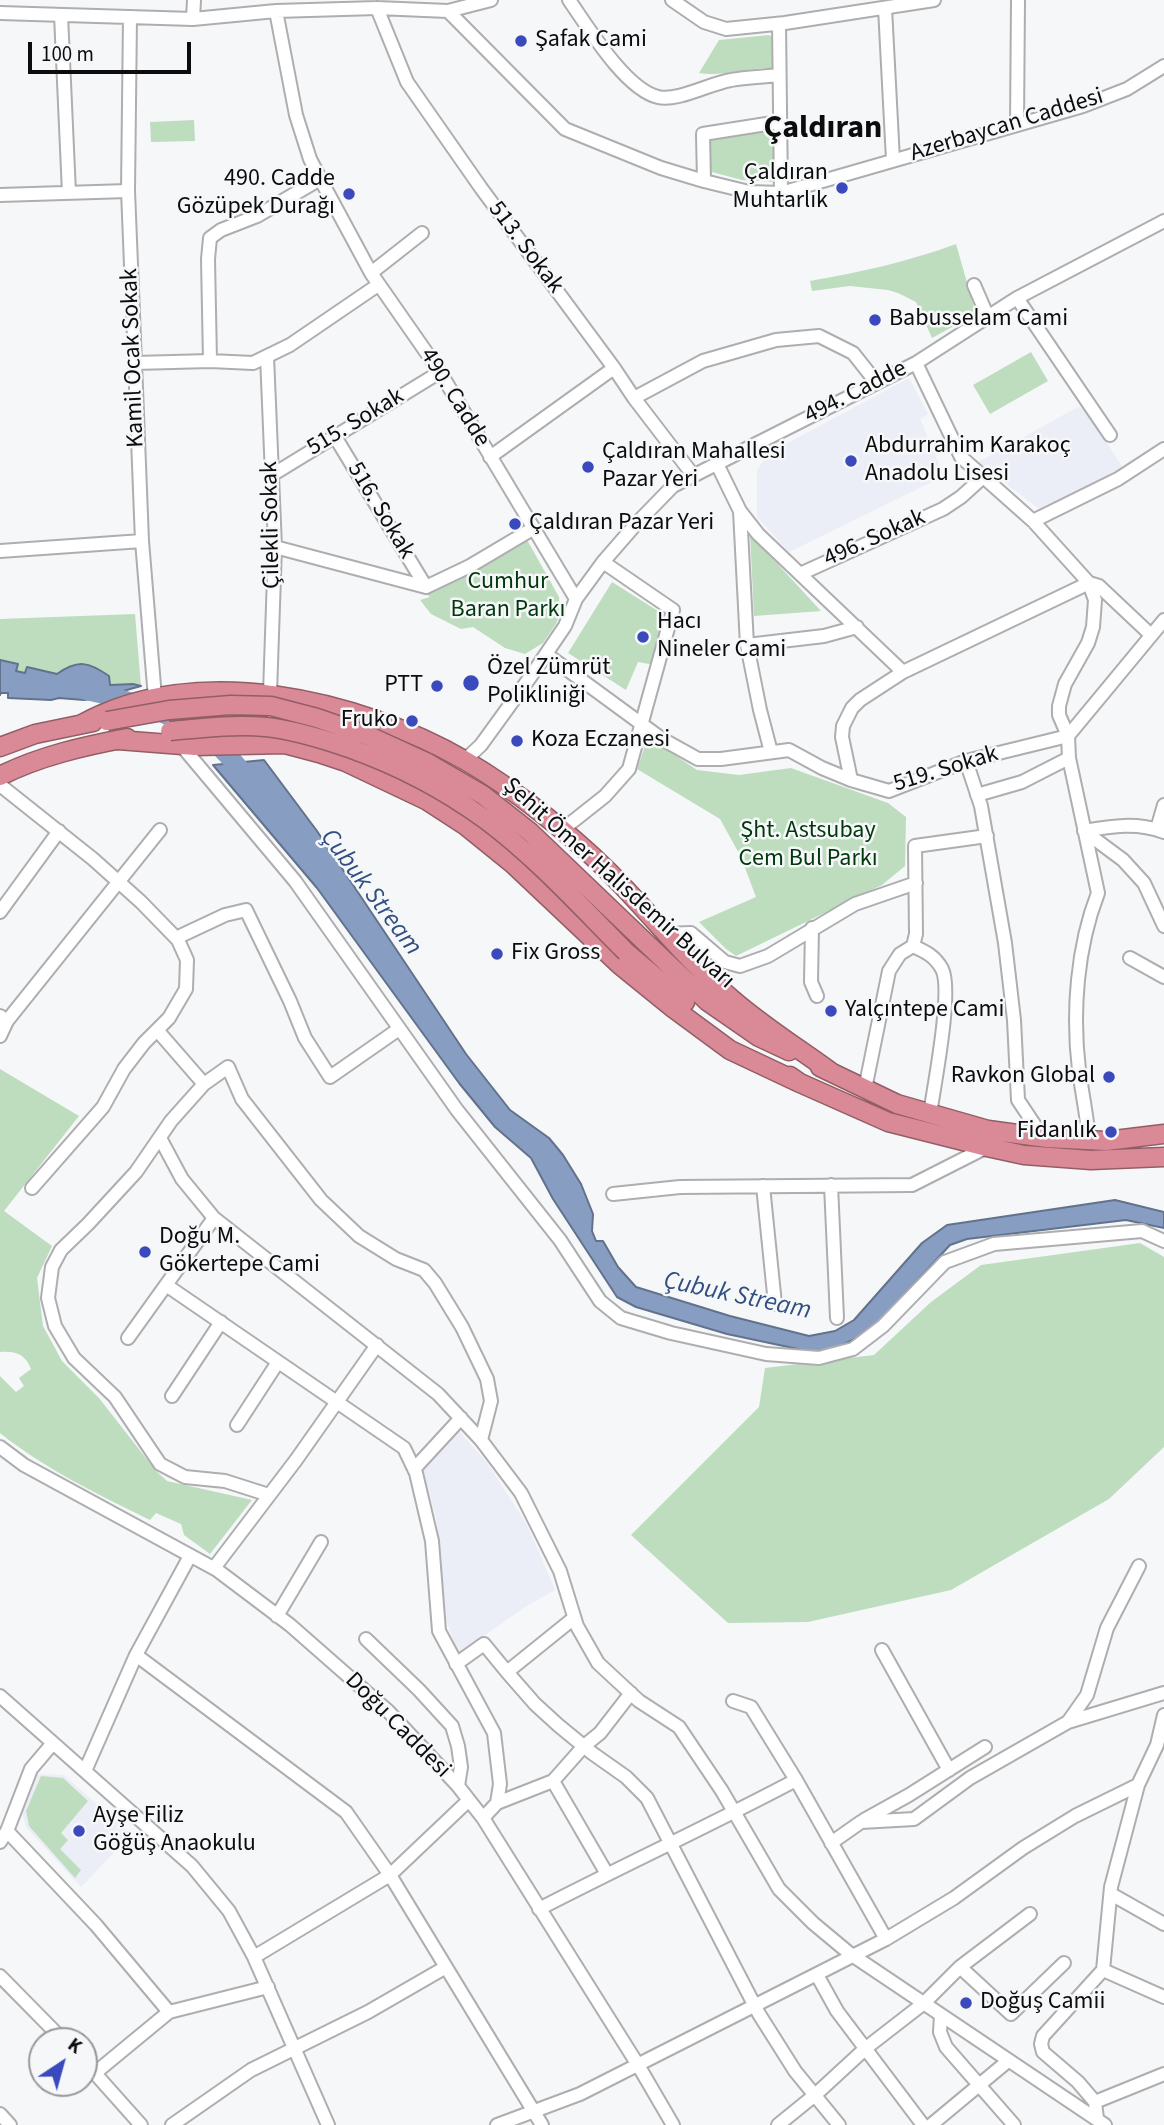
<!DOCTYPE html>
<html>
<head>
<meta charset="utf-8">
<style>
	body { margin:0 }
	#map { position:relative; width:1164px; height:2125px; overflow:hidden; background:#f6f7f9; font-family:"Source Sans 3",sans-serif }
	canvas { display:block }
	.north { position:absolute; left:28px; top:2027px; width:70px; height:70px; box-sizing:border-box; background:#f6f7f9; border:2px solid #98999b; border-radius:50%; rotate:36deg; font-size:19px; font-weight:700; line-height:28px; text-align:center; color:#0c0c0d }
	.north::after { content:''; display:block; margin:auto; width:24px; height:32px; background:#3a49bc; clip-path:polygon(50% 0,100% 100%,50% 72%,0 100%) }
	.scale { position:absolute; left:28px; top:42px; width:163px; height:32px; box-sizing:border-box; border:4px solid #0c0c0d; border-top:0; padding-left:9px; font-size:21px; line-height:24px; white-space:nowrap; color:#0c0c0d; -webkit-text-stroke:5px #f6f7f9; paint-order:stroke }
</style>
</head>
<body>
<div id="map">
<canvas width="1164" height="2125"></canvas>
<div class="north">K</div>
<div class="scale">100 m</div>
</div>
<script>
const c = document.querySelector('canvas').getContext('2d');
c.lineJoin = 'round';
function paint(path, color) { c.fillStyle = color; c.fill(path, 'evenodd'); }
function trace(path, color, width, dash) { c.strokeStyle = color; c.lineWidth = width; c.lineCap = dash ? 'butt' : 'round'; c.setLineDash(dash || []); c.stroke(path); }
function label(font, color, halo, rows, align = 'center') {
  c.font = font + ' "Source Sans 3",sans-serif'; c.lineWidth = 5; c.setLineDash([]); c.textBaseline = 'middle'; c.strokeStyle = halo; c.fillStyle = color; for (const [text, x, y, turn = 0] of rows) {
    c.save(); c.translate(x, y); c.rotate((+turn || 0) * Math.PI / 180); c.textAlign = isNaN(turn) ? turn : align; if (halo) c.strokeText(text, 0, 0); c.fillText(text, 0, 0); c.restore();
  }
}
paint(new Path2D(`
	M909 378 928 414 920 419 943 473 938 479 789 552 757 517V470L769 453Z
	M1078 407 1086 410 1123 468 1039 509 978 462Z
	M458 1430 488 1464 527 1525 555 1590 525 1607 458 1654 446 1619 437 1521 423 1469Z
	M38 1774 64 1775 131 1835 81 1887 26 1827 22 1813Z`), '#ebedf7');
paint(new Path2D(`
	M769 35 775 39 773 68C748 67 723 77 699 73L719 40Z
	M194 120 195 141 151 142 150 122Z
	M773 128 775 182 742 180 708 171 707 138Z
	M956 244 976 314 932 338 916 302 898 293 888 290 850 286 812 291 810 281C861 272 907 262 956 244Z
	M1031 352 1048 381 990 414 973 385Z
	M750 534 821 611 754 616Z
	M526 538 559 597 560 614 556 624 543 643 525 654 505 648 473 627 461 629 431 614 420 600 430 597 420 589Z
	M612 582 666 616 654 665 638 662 626 690 568 653Z
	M135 614 141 686 133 684 110 685 109 676C88 661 78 660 57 674L27 667 25 673 16 671 18 664 0 660V619Z
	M648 737 697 770 739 775 791 768 888 803 906 817 905 866 882 885 736 956 726 949 699 922 756 897 741 857 720 819 637 769Z
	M0 1069 79 1116 4 1211 52 1246 37 1278 43 1326 62 1361 99 1398 156 1471 167 1481 252 1500 210 1554 184 1535 181 1524 156 1513 150 1520C99 1495 45 1469 0 1433V1376L16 1392 24 1386 19 1378 31 1369C25 1354 16 1351 0 1352Z
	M1140 1243 1164 1257V1447L1109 1499 951 1590 808 1622 728 1623 631 1535 759 1407 765 1368 874 1355 931 1302 981 1265Z
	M41 1776 63 1778 88 1801 61 1833 68 1840 60 1849 81 1870 75 1878 29 1826 26 1811Z`), '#bdddbe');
const water = new Path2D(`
	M0 660 18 664 16 671 25 673 27 667 57 674C78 659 89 662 109 676L110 685 133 684 141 686 98 698 84 700 59 698 51 700 8 698V693H1L0 695Z
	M264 760 317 831 466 1054 510 1110 549 1138 563 1155 581 1184 593 1214 592 1231 596 1241H603L618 1267 636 1287 730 1316 809 1336 835 1331 854 1320 922 1243 947 1225 1115 1200 1164 1212V1228L1126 1220 967 1239 950 1245 878 1323 855 1339 835 1348 812 1352 727 1334 636 1307 617 1297 553 1199 531 1158 495 1127 459 1083 317 888 213 765Z`);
paint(water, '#879ec2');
trace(water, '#62728c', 2);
trace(new Path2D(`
	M84 690C127 699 183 716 216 744 229 755 239 768 250 781`), '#879ec2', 19);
const minor = new Path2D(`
	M569 0C588 27 625 89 658 97 677 102 711 83 731 80 747 77 763 77 779 75
	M672 0 704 22 726 29 785 23 934 0
	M377 8 407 82 481 188 614 368 634 398 693 475
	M885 8 893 160
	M276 11 296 115 310 159 323 184 371 273 440 372 576 599
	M448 11 491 0
	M0 13 193 19 276 11 377 8 448 11 565 129 661 168 704 181 749 192 781 193 1083 106 1127 89 1164 66
	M61 15 69 193
	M130 17 128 191 135 363 142 541 155 698
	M193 19 194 0
	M779 24 781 193
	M1017 125 1018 0
	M704 181 703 134 779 122
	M0 195 128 191
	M371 273 422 233
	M974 285 987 315
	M1017 298 1110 435
	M267 356 275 547 270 693
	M210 361 208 259 210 238 221 230 257 216 320 179
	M135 363 210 361 253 363 290 345 378 285
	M916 363 961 457 1033 521 1089 583 1095 600 1093 627 1088 643 1065 684 1059 706V715L1068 736 1069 758 1098 893C1077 947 1072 1012 1079 1070 1082 1093 1087 1116 1089 1140
	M634 398 703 361 776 340 819 336 853 353 876 382
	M334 435 426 587
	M490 457 614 368
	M717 464 740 511 758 534 903 672
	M272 475 440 372
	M740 511 747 645 760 710 771 752
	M1033 521 1118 479 1164 449
	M275 547 426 587
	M0 551 142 541
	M800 574 943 509 961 497 983 477
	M426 587 470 566 534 528
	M747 645 824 636 857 627
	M546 654 662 739 698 759H721L789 750 822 768 851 780 889 791 966 761 1068 736 1164 620
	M181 745 295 881 457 1110 560 1240 600 1301 621 1318 671 1333 766 1354 819 1358 853 1349 883 1326 945 1262 994 1244 1142 1231 1164 1241
	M465 760 481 745 531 676 565 626 576 599 603 562 636 524 673 486 916 363 1017 298 1164 221
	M966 761 981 806 1005 943 1014 1020 1018 1100 1034 1124 1038 1137
	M851 780 842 737 843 726 852 708 860 700 903 672 1089 583 1099 586 1151 635
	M0 785 93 859 141 902 178 940 187 960 186 989 169 1018 144 1043 124 1069 103 1107 32 1188
	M977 795 1022 782 1069 758
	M1157 829 1164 805
	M562 830 605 796 629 769 673 610 603 562
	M1084 831 1123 860 1144 883 1164 926
	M1084 831C1112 826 1137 822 1164 832
	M0 912 59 831
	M812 928 811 982 817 996
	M665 934 691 933 725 962 740 966 768 956 855 904 916 883
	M176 938 225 915 246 910 290 1001 305 1038 330 1077 399 1029
	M913 946C926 952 935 956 942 969 953 990 934 1086 930 1114
	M1130 958 1164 977
	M0 1016 7 1021 0 1036
	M7 1021 160 830
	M157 1030 204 1084 171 1121 136 1172 88 1224 61 1250 52 1267 48 1298 55 1326 74 1358 115 1397 160 1464 185 1477 225 1481 269 1495
	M865 1089 889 971 900 954 913 946 916 934 915 846 987 836
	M160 1138 182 1179 214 1218
	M831 1185 837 1318
	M763 1186 775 1304
	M613 1194 680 1187 912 1185 987 1147
	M166 1285 404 1448 416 1473 432 1541 439 1631 494 1733 500 1784 497 1803 483 1818
	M128 1338 214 1218 438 1394 481 1440 491 1401 487 1379 462 1327 435 1283 424 1270 396 1259 359 1236 321 1200 242 1099 228 1067 204 1084
	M172 1396 221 1322
	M237 1425 278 1362
	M481 1440 521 1493 560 1571 577 1626 598 1663 639 1701 679 1727 722 1791 779 1889 813 1923 849 1953 1105 2125
	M0 1447 24 1465 217 1570 290 1625 388 1711 458 1786 483 1818 638 2065 673 2125
	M414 1469 461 1418
	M214 1568 296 1460 377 1345
	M277 1616 321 1542
	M366 1639 419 1690 452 1726 458 1746 461 1767 458 1786
	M882 1650 949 1770
	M136 1655 346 1812 390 1875 542 2125
	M456 1664 484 1644 507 1672 574 1618
	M507 1672 535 1704 558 1725 592 1753 626 1777 647 1798 759 2014 795 2071 839 2125
	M0 1696 192 1866 229 1911 254 1957 328 2125
	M1068 1722 1087 1695 1107 1628 1139 1566
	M85 1771 136 1655 190 1556
	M497 1803 553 1781
	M864 1820 909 1795 985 1747
	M7 1831 96 1925 169 2012
	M0 1842 7 1831 31 1769 53 1743
	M831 1843 861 1822 914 1819 970 1778 1068 1722 1164 1693
	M607 1874 553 1781 584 1746 600 1733 631 1693
	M1111 1894 1164 1924
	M539 1909C624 1865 711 1825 796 1780L751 1707 733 1701
	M886 1939 954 1898 1023 1848 1075 1816 1138 1785
	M254 1957 390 1875 469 1800
	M960 1967 1030 1914
	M1103 1970 1164 1997
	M817 1975 837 2011 923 2125
	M0 1976 64 2041
	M941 2015 940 2032 946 2047 1014 2125
	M84 2061 141 2125
	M95 2073 169 2012 268 1987
	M1095 2102 1164 2074
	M0 2114 10 2125
	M1097 2119 1095 2102 1078 2082 1043 2052 1041 2044 1043 2036 1103 1970 1111 1887 1138 1785 1157 1745 1164 1715
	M172 2125 251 2070 368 2012 446 1967
	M497 2125 580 2094 886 1939 796 1780
	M778 2125 815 2095 866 2048 924 2003 960 1967 1011 2014 1064 1963
	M931 2125 1008 2061`);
const highway = new Path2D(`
	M82 724C197 661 358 699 466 761 514 789 568 832 608 871 650 913 687 961 733 1000 763 1026 798 1048 831 1072
	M118 740 195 746 285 744 319 753 346 762 426 800 466 826 513 864 620 965 673 1008 730 1050 800 1083
	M0 747 35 734 93 722
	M0 776C40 756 84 746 127 738
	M643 940 707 1001 759 1037 789 1051
	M626 952 685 1002
	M820 1067 897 1104 988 1130 1047 1138 1106 1141 1164 1134
	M790 1076 800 1083 888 1122 987 1147 1024 1155 1091 1160 1164 1157`);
trace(minor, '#aeaeb1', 16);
trace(highway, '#925e66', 21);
trace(minor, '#fff', 12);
trace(highway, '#da8a96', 18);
const highwayBridge = new Path2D(`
	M107 721 169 710 231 705 271 706 317 718 369 736 428 763 483 795 530 832 643 940
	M170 731C202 728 234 724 266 727 294 730 323 739 349 748 397 765 445 790 486 820 537 858 581 907 626 952`);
trace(highwayBridge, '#925e66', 21, []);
trace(highwayBridge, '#da8a96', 18);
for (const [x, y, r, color] of [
	[521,41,7,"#3a49bc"],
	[842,188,7,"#3a49bc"],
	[349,194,7,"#3a49bc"],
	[875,320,7,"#3a49bc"],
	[851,461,7,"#3a49bc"],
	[588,467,7,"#3a49bc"],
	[515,524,7,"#3a49bc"],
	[643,637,7,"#3a49bc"],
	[471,683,9,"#3a49bc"],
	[437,686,7,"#3a49bc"],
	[412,721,7,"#3a49bc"],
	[517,741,7,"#3a49bc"],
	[497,954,7,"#3a49bc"],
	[831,1011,7,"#3a49bc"],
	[1109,1077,7,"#3a49bc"],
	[1111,1132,7,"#3a49bc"],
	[145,1252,7,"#3a49bc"],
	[79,1831,7,"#3a49bc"],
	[966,2003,7,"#3a49bc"]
]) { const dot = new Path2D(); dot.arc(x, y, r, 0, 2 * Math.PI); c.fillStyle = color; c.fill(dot); trace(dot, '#f6f7f9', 2.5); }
label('24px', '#0c0c0d', '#f6f7f9', [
	["Şafak Cami",535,41],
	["Çaldıran",828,174,"right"],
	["Muhtarlık",828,202,"right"],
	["490. Cadde",335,180,"right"],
	["Gözüpek Durağı",335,208,"right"],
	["Babusselam Cami",889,320],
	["Abdurrahim Karakoç",865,447],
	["Anadolu Lisesi",865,475],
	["Çaldıran Mahallesi",602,453],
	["Pazar Yeri",602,481],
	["Çaldıran Pazar Yeri",529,524],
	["Hacı",657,623],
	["Nineler Cami",657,651],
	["Özel Zümrüt",487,669],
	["Polikliniği",487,697],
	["PTT",423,686,"right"],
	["Fruko",398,721,"right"],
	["Koza Eczanesi",531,741],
	["Fix Gross",511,954],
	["Yalçıntepe Cami",845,1011],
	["Ravkon Global",1095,1077,"right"],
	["Fidanlık",1097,1132,"right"],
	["Doğu M.",159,1238],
	["Gökertepe Cami",159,1266],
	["Ayşe Filiz",93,1817],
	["Göğüş Anaokulu",93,1845],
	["Doğuş Camii",980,2003]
], 'left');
label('24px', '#0c0c0d', '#f6f7f9', [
	["Azerbaycan Caddesi",1007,126,-17],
	["513. Sokak",525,248,53],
	["Kamil Ocak Sokak",134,358,-92],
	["494. Cadde",856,393,-27],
	["490. Cadde",454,398,58],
	["515. Sokak",356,423,-31],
	["516. Sokak",380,511,59],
	["Çilekli Sokak",272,525,-91],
	["496. Sokak",875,539,-24],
	["519. Sokak",946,770,-17],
	["Şehit Ömer Halisdemir Bulvarı",618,884,42],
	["Doğu Caddesi",397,1726,45]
]);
label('24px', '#01370c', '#f6f7f9', [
	["Cumhur",508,583],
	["Baran Parkı",508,611],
	["Şht. Astsubay",808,832],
	["Cem Bul Parkı",808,860]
]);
label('italic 26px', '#314f80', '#f6f7f9', [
	["Çubuk Stream",370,893,53],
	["Çubuk Stream",737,1297,12]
]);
label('bold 32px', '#0c0c0d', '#f6f7f9', [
	["Çaldıran",823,130]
]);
</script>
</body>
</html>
